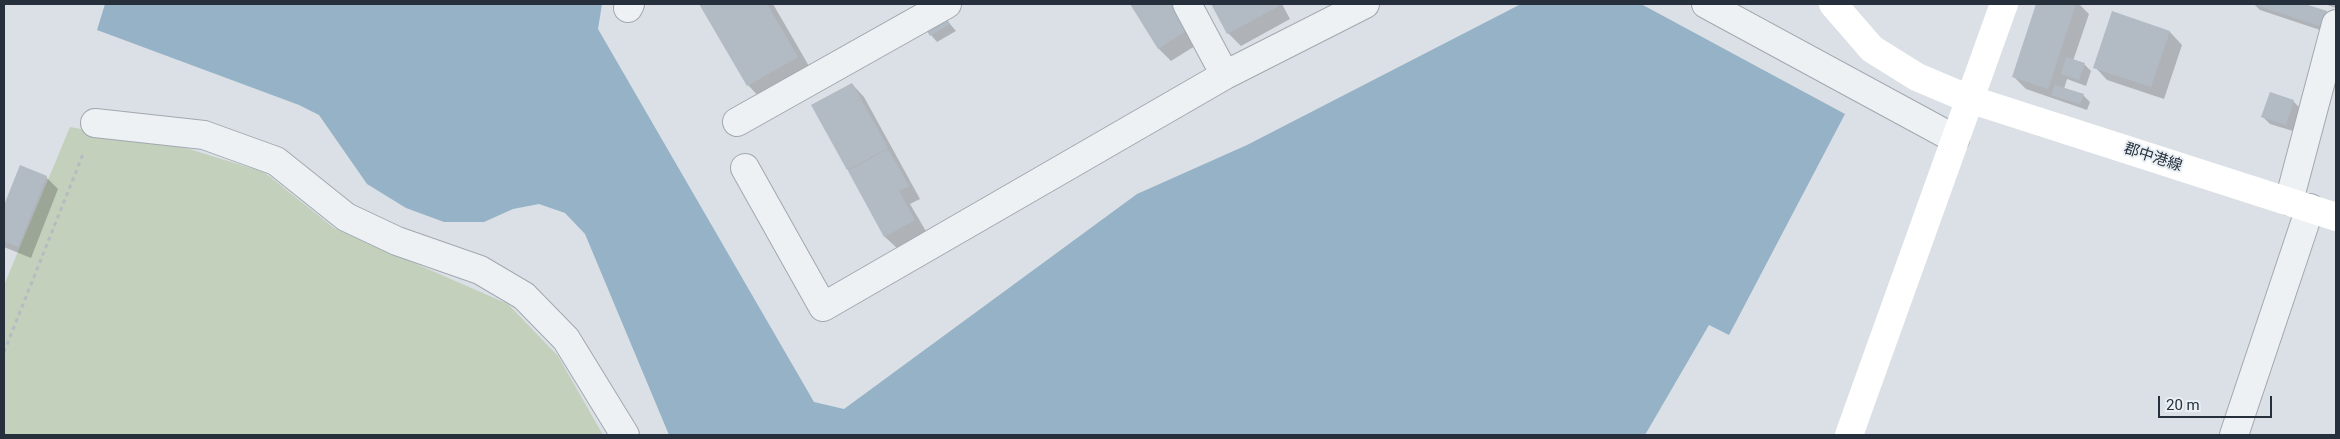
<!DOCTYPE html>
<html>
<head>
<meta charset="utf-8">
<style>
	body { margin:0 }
	#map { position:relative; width:2340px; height:439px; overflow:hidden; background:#dbe0e6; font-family:Roboto,sans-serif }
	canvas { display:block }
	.frame { position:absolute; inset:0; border:5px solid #25303c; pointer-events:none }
	.scale { position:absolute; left:2158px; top:396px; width:114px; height:22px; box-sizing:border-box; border:2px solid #25303c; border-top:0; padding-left:6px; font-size:15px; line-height:18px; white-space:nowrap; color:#25303c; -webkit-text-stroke:4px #eaeff4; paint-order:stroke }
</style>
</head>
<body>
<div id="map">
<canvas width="2340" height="439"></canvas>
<div class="frame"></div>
<div class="scale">20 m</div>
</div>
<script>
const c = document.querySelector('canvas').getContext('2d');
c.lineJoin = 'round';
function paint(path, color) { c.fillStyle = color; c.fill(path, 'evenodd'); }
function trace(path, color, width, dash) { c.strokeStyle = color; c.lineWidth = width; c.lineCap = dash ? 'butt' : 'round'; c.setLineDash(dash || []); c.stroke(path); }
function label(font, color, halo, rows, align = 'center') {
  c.font = font + ' Roboto,"Noto Sans JP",sans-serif'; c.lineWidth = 4; c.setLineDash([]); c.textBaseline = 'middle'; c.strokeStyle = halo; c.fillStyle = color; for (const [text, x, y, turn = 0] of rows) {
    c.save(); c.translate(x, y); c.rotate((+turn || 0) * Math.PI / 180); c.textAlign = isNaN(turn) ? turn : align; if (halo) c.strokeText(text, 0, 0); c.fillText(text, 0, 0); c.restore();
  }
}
paint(new Path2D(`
	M70 127 189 149 264 172 334 228 508 304 558 356 603 435H4V285Z`), '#c3d0bc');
paint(new Path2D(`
	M105 4H602L598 29 814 402 844 409 1137 194 1247 145 1521 4H1641L1845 114 1729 335 1709 325 1645 435H669L585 234 565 213 539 204 513 209 484 222H444L406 208 367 184 319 115 299 105 97 30Z`), '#95b2c7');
paint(new Path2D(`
	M700 4H773L813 73 763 101 748 85Z
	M1131 4H1179L1203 41 1171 61 1159 49Z
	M1212 4H1282L1290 19 1241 46 1228 33Z
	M2038 4H2079L2089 14 2073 61 2084 64 2091 71 2086 86 2067 79 2064 89 2083 95 2090 102 2087 110 2026 89 2013 76Z
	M2254 4H2301L2327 12 2334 19 2329 33 2260 10Z
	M2324 4H2336V8Z
	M2113 13 2170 32 2182 45 2164 99 2107 80 2095 67Z
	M945 18 956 31 937 42 931 35Z
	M852 84 864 97 920 199 910 204 927 233 898 249 885 237 813 106Z
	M2293 101 2300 108 2293 131 2270 124 2263 117Z
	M21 166 46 177 58 189 31 258 4 247V208Z`), '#0003');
paint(new Path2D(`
	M699 4H767L798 57 747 86Z
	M1130 4H1176L1191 28 1158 49Z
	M1211 4H1277L1279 6 1227 34Z
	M2036 4H2076L2048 89 2012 77Z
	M2253 4H2305L2327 11 2322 27Z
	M2112 11 2170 31 2151 87 2093 68Z
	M945 16 950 24 930 36 925 28Z
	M2066 57 2085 63 2079 80 2061 74Z
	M852 83 888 148 847 170 811 105Z
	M2055 85 2084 94 2080 104 2051 95Z
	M2270 92 2294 100 2286 125 2261 117Z
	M888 149 909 186 899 191 915 220 884 237 848 171Z
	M20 165 47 176 18 247 4 241V205Z`), '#b2bac3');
const street = new Path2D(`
	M1187 4 1225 75
	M1706 4 1955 139
	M628 8 630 4
	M737 122 947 4
	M95 123 204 135 276 161 346 217 397 241 480 270 524 296 566 339 625 435
	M745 168 823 307 1225 75 1365 4
	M2289 201 2336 24
	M2234 435 2310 208`);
trace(street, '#a1a8b0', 30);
trace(new Path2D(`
	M4 352 83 154`), '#b6bbc0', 3, [4, 4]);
trace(street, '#eef1f4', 28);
trace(new Path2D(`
	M1833 4 1872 49 1917 77 1969 99 2336 217
	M1849 435 2004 4`), '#fff', 28);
label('15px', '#25303c', '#eaeff4', [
	["郡中港線",2153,158,18]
]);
</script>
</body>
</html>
